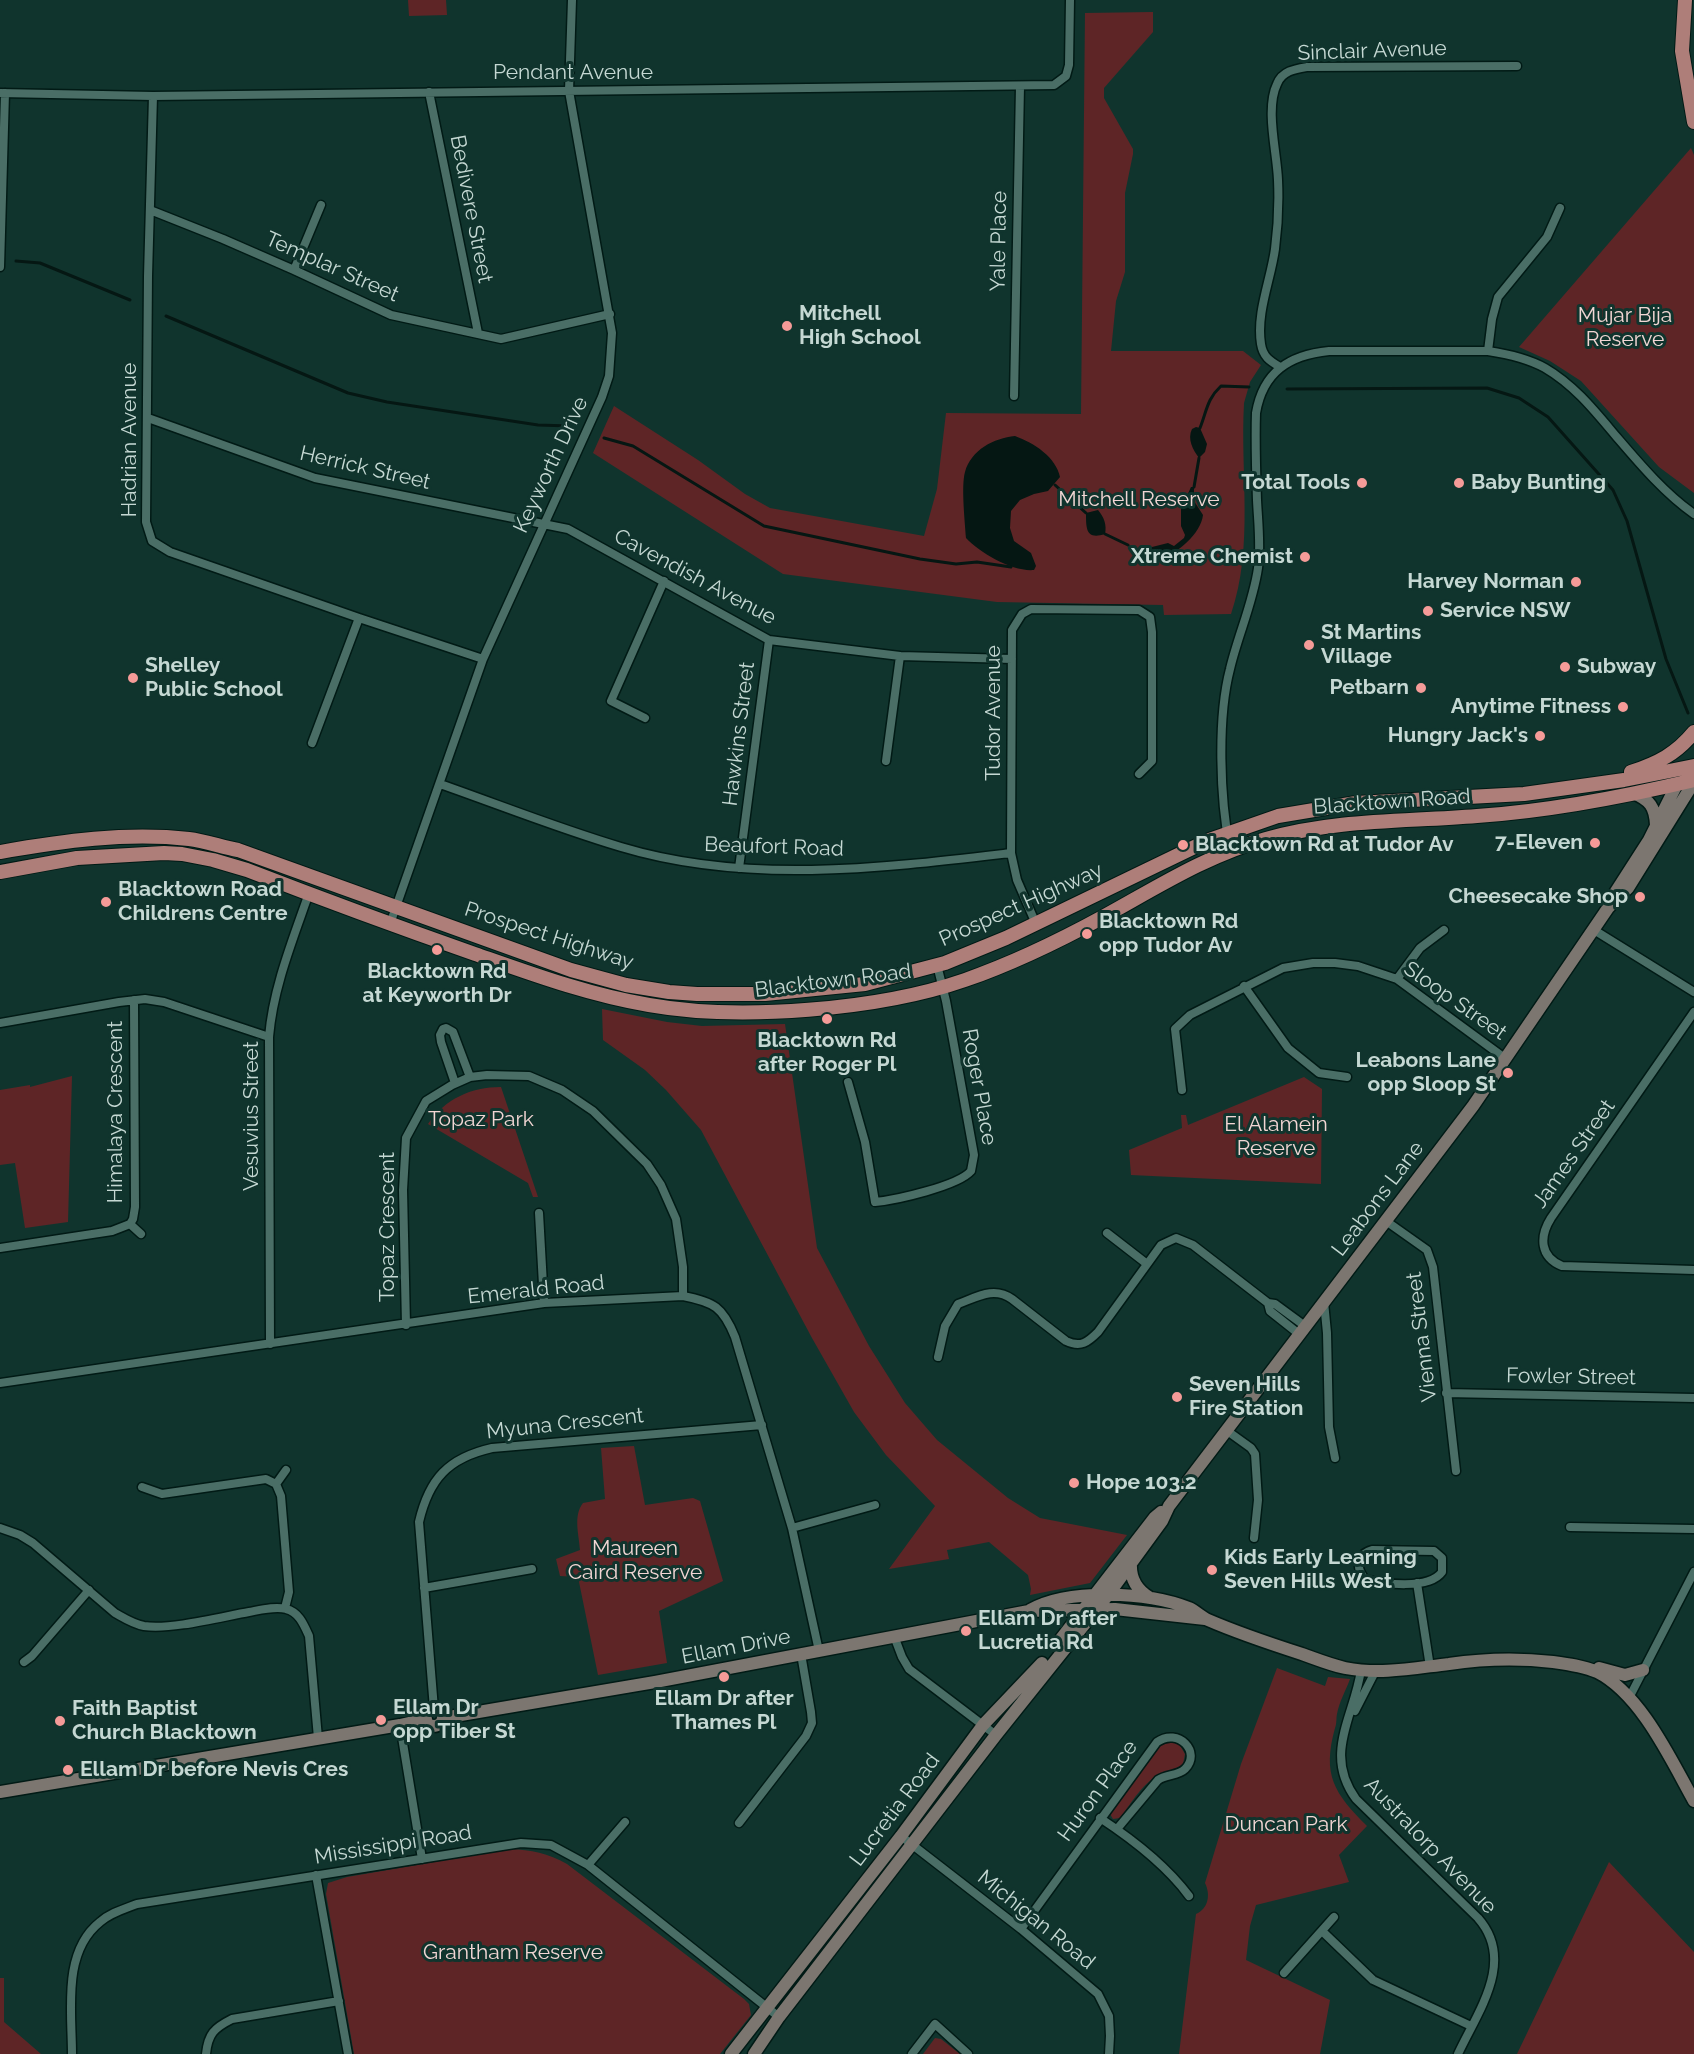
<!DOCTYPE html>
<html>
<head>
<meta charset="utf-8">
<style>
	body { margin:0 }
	canvas { display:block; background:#10342d }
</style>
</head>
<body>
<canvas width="1694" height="2054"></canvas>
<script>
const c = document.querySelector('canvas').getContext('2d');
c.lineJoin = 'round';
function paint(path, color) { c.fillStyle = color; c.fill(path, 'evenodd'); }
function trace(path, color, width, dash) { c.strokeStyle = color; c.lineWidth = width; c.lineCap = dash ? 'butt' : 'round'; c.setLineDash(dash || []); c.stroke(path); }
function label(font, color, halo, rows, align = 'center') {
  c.font = font + ' Raleway,sans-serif'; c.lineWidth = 6; c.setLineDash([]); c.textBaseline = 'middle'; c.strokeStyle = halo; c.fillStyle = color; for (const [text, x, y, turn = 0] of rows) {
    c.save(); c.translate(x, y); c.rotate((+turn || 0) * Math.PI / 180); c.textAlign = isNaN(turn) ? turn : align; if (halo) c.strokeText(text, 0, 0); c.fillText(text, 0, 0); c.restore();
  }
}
paint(new Path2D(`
	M408 0H446L447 15 409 16Z
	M1153 12V32L1104 88V98L1133 149V154L1125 193V272L1116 301 1111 351H1243L1261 365 1250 382 1244 403C1240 473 1254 547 1231 614L1164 615 1163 605 997 602 783 574 593 453 614 406 698 460 745 494 770 508 924 536 937 489 946 413 1081 414 1085 13Z
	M1691 148 1694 155V493L1659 467 1581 381 1550 361 1519 347Z
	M602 1009 667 1022 702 1026 785 1024 817 1248 869 1346 905 1403 937 1440 1008 1498 1040 1518 1127 1535 1090 1583 1030 1595 1031 1589 1028 1575 989 1542 947 1550 949 1559 889 1569 935 1506 886 1455 854 1412 812 1338 701 1130 666 1090 645 1070 603 1040Z
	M72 1076 68 1222 25 1228 15 1163 0 1165V1090L30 1085V1087Z
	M1304 1077 1322 1089 1321 1184 1131 1175 1129 1150 1182 1128 1181 1115H1186L1188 1125Z
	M501 1087 538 1197H533L528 1183 428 1124C445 1099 471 1087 501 1087Z
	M634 1446 645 1505 693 1498 700 1501 723 1581 659 1611 667 1663 598 1675 578 1577 560 1576 556 1559 580 1550C579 1534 573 1516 583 1503L605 1499 601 1448Z
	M1277 1668 1325 1686 1328 1677 1350 1679C1346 1690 1339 1702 1337 1714 1336 1718 1337 1723 1335 1728 1322 1775 1334 1793 1367 1826L1339 1855 1349 1882 1256 1905 1250 1926 1246 1960 1330 2000 1320 2054H1179L1196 1914C1208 1909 1211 1895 1205 1883L1241 1764Z
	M1164 1741 1178 1742 1185 1754 1183 1764C1175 1771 1163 1772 1154 1778 1140 1787 1130 1805 1120 1818L1113 1819 1110 1814 1158 1746Z
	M510 1849C531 1850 548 1853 567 1864L744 1999 749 2004 751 2015 720 2054H354L326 1894 328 1883 347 1877Z
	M1609 1862 1694 1952V2054H1517Z
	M0 1978H4V2022L41 2054H0Z
	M935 2038 941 2039 960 2054H923Z`), '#5e2526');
paint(new Path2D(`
	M1196 427 1200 428 1207 444 1205 452 1199 458C1193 450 1187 439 1192 429Z
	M1015 436C1034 443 1056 457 1060 477L1048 491 1034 494 1020 500 1011 511 1010 528 1014 541 1031 553 1036 566 1034 570C1013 572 980 553 966 538 965 522 961 486 965 472 971 450 994 438 1015 436Z
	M1191 487H1194V501L1203 515C1201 534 1177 553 1160 560 1151 551 1135 555 1128 545L1140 550 1168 543 1174 546 1184 538 1185 535 1181 526V509Z
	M1098 510C1104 517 1107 525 1105 534 1086 540 1086 529 1086 513Z`), '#051713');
trace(new Path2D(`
	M16 261 40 263 130 300
	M166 316 348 393 387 402 538 425 570 426
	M1287 389 1487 388 1519 398 1548 417 1613 490 1627 521 1666 659 1688 713
	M1200 428C1207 410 1207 399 1221 386L1249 387
	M604 438 633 446 764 526 920 559 956 564 977 562 1011 567
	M1055 485 1086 513
	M1194 487 1199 458
	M1105 534 1128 545`), '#051713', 3);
const street = new Path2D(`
	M429 92 478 333
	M0 93 153 96 1054 85 1066 76 1069 65 1070 0
	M153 96 148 276 146 522 152 541 170 552 359 618 483 659
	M150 210 223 239 294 270 391 315 501 339 610 314
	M0 267 5 93
	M294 270 321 205
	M1488 351 1492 319 1498 297 1547 237 1560 208
	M1280 367C1270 361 1263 357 1261 344 1256 313 1271 279 1275 249 1278 226 1279 202 1278 180 1277 152 1265 109 1277 84 1282 71 1295 69 1307 67L1517 66
	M1014 396 1020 86
	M148 418 315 478 568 529 769 640 900 656 1012 659
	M645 718 611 701 664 581
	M312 743 359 618
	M886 761 900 656
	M440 784C500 805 560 829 621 847 747 885 883 868 1011 853
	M1230 850C1220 799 1217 719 1230 669 1238 635 1253 603 1258 568 1261 545 1258 522 1257 500 1256 471 1255 442 1256 413 1263 372 1289 355 1329 351H1488C1508 354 1527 358 1545 368 1574 385 1594 410 1615 435 1639 463 1664 493 1694 514
	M739 868 769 640
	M390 924 483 659 602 397 609 376 612 333 569 91 572 0
	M1036 924 1017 880 1011 853 1012 630 1022 614 1031 609 1139 610 1150 617 1152 632V761L1139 774
	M1594 930 1694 992
	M1397 979 1420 948 1444 930
	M1244 986 1288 1048 1319 1073 1347 1077
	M1694 1012 1551 1218C1539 1237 1540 1257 1562 1266L1694 1270
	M0 1023 119 1002 145 999 164 1002 269 1037
	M848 1082 865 1142 875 1202C896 1200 958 1186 971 1171L974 1155 946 1001 937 965
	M455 1083 441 1042 440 1035 443 1029 446 1028 453 1032 470 1077
	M1182 1090 1175 1029 1190 1015 1283 968 1313 963H1335L1358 966 1397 979 1506 1059
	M539 1213 544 1303
	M1386 1221 1427 1250 1433 1267 1456 1471
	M130 1224 133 1219 135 1207 134 1000
	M1107 1233 1147 1264
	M0 1248 112 1231 130 1224 141 1234
	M1324 1302 1327 1333 1329 1427 1335 1458
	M1268 1303 1270 1311 1299 1334
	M406 1325 403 1190 406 1138 426 1101 452 1085 470 1077 487 1075 529 1076 562 1090 593 1111 647 1164 661 1185 676 1219 683 1267V1296
	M270 1344 269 1037C273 988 293 939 309 893
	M938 1357 945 1326 958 1304C977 1297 994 1286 1012 1299L1066 1341C1081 1348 1088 1342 1098 1332L1161 1245 1176 1238 1193 1245 1268 1303 1275 1304 1305 1326
	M0 1383 544 1303 683 1296C714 1302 723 1307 735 1337L792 1528 819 1651
	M1446 1393 1694 1398
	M1226 1430 1251 1448 1255 1454 1258 1500 1254 1538
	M142 1487 162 1494 266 1479 276 1484
	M1570 1527 1694 1529
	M0 1528 20 1535 33 1543 115 1613C124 1618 133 1624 144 1626 171 1630 221 1617 249 1612 260 1610 275 1606 286 1609 299 1612 304 1625 309 1636L318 1738
	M792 1528 875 1505
	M1372 1550 1434 1551 1442 1558V1572C1429 1590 1383 1584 1365 1579 1355 1567 1357 1554 1372 1550Z
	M1417 1583 1430 1667
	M424 1588 532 1569
	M285 1608 289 1592 281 1496 276 1484 286 1470
	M894 1636 902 1657 909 1669 996 1735
	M24 1662 32 1656 89 1590
	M1361 1670C1354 1717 1323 1754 1356 1799L1478 1918C1516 1961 1478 2011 1458 2054
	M1629 1698 1694 1572
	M434 1709 419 1522C429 1479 448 1458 492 1448L762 1425
	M1355 1711 1375 1672
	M400 1725 422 1859
	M1100 1818C1132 1839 1166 1865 1189 1896
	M739 1823 806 1736 812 1723 811 1712 801 1654
	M901 1836 1021 1929 1098 1994 1109 2016 1110 2036 1109 2054
	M588 1865 625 1822
	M316 1875 348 2054
	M1021 1929 1157 1742C1178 1727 1202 1752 1185 1769 1178 1776 1166 1774 1158 1780L1117 1829
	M1322 1931 1373 1980 1471 2026
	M1284 1973 1334 1917
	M72 2054C72 2011 62 1952 100 1922 110 1913 124 1909 137 1904L521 1843 551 1845 588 1865 779 2017
	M206 2054C208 2034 214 2028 232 2019L339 2001
	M912 2054 935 2024 968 2054`);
const secondary = new Path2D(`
	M1633 793C1650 800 1655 807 1656 825
	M1613 896 1649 840 1677 784
	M1131 1563C1130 1578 1136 1589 1149 1597
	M1030 1610C1069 1588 1148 1592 1189 1608 1196 1611 1201 1617 1208 1620 1238 1633 1271 1644 1302 1654 1316 1659 1331 1665 1345 1668 1381 1675 1414 1668 1449 1664 1483 1659 1518 1658 1553 1662 1568 1664 1583 1666 1597 1672 1641 1694 1671 1760 1694 1801
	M1060 1640 1155 1517 1161 1512
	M1599 1668 1625 1675 1643 1670
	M425 1717a9 9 0 1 1 18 0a9 9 0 1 1-18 0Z
	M443 1718 655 1682 1029 1611 1115 1609 1205 1619
	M0 1792 400 1725 426 1719
	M731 2054 901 1836 983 1725 1042 1663
	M754 2054 779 2017 996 1735 1108 1595 1162 1521 1169 1506 1473 1106 1608 908 1628 888 1694 782`);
const primary = new Path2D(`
	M1685 0 1682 51 1694 122
	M1631 772C1658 763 1676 754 1694 732
	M0 852C62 841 126 832 189 839 205 841 222 847 238 850L571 970 626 985 669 992 697 994H765L865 984 945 963 1006 938 1209 840 1278 816 1356 803 1524 794 1624 780 1694 766
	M0 872 77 858 164 853 182 854 213 860 247 870C322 899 398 927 475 954 532 974 589 995 649 1005 739 1021 879 1010 965 980 1011 964 1059 941 1103 917 1156 888 1207 855 1266 839 1338 819 1404 822 1477 816 1550 811 1623 797 1694 780`);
trace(street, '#011a15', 11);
trace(secondary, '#011a15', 15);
trace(primary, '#011a15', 16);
trace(street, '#4a6e66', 8);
trace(secondary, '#7c7670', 12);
trace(primary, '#ae7e79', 14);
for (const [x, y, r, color] of [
	[787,326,6,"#f59b98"],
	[1362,483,6,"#f59b98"],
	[1459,483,6,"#f59b98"],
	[1305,557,6,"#f59b98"],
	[1576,582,6,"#f59b98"],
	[1428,611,6,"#f59b98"],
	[1309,645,6,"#f59b98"],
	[1565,667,6,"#f59b98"],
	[133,678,6,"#f59b98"],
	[1421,688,6,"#f59b98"],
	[1623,707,6,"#f59b98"],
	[1540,736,6,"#f59b98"],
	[1595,843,6,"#f59b98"],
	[1183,845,6,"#f59b98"],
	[1640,897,6,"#f59b98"],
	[106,902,6,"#f59b98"],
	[1087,934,6,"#f59b98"],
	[437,950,6,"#f59b98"],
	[827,1019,6,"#f59b98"],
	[1508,1073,6,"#f59b98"],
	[1177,1397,6,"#f59b98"],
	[1074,1483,6,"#f59b98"],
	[1212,1570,6,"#f59b98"],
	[966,1631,6,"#f59b98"],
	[724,1677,6,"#f59b98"],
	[381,1720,6,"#f59b98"],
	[60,1721,6,"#f59b98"],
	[68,1770,6,"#f59b98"]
]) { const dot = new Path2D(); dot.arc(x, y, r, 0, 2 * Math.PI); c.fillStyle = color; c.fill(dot); trace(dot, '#10342d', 2); }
label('21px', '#c5d8d3', '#10342d', [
	["Sinclair Avenue",1372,51,-2],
	["Pendant Avenue",573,73],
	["Bedivere Street",471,209,79],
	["Yale Place",999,241,-89],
	["Templar Street",332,267,24],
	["Hadrian Avenue",130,440,-90],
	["Keyworth Drive",551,465,-65],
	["Herrick Street",365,468,13],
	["Cavendish Avenue",695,577,28],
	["Tudor Avenue",994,713,-90],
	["Hawkins Street",739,734,-83],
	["Blacktown Road",1392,802,-4],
	["Beaufort Road",774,847,2],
	["Prospect Highway",1021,905,-24],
	["Prospect Highway",549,936,18],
	["Blacktown Road",833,981,-7],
	["Sloop Street",1455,1001,35],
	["Roger Place",979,1087,80],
	["Himalaya Crescent",116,1112,-90],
	["Vesuvius Street",252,1116,-90],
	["James Street",1574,1154,-55],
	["Leabons Lane",1378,1199,-53],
	["Topaz Crescent",388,1227,-90],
	["Emerald Road",536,1290,-6],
	["Vienna Street",1422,1337,-97],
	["Fowler Street",1571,1377,1],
	["Myuna Crescent",565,1424,-6],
	["Ellam Drive",736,1647,-11],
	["Huron Place",1098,1791,-54],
	["Lucretia Road",895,1810,-53],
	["Mississippi Road",393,1845,-9],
	["Australorp Avenue",1430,1846,46],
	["Michigan Road",1036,1920,39]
]);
label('bold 21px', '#c5d8d3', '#10342d', [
	["Mitchell",799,314],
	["High School",799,338],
	["Total Tools",1350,483,"right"],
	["Baby Bunting",1471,483],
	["Xtreme Chemist",1293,557,"right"],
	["Harvey Norman",1564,582,"right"],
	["Service NSW",1440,611],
	["St Martins",1321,633],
	["Village",1321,657],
	["Shelley",145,666],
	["Public School",145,690],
	["Subway",1577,667],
	["Petbarn",1409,688,"right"],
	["Anytime Fitness",1611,707,"right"],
	["Hungry Jack's",1528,736,"right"],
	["7-Eleven",1583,843,"right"],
	["Blacktown Rd at Tudor Av",1195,845],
	["Blacktown Road",118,890],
	["Childrens Centre",118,914],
	["Cheesecake Shop",1628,897,"right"],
	["Blacktown Rd",1099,922],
	["opp Tudor Av",1099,946],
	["Blacktown Rd",437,972,"center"],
	["at Keyworth Dr",437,996,"center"],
	["Blacktown Rd",827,1041,"center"],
	["after Roger Pl",827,1065,"center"],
	["Leabons Lane",1496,1061,"right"],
	["opp Sloop St",1496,1085,"right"],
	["Seven Hills",1189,1385],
	["Fire Station",1189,1409],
	["Hope 103.2",1086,1483],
	["Kids Early Learning",1224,1558],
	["Seven Hills West",1224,1582],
	["Ellam Dr after",978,1619],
	["Lucretia Rd",978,1643],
	["Ellam Dr after",724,1699,"center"],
	["Thames Pl",724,1723,"center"],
	["Ellam Dr",393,1708],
	["opp Tiber St",393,1732],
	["Faith Baptist",72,1709],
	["Church Blacktown",72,1733],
	["Ellam Dr before Nevis Cres",80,1770]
], 'left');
label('21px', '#f2d6d4', '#10342d', [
	["Mujar Bija",1625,316],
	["Reserve",1625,340],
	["Mitchell Reserve",1139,500],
	["Topaz Park",481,1120],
	["El Alamein",1276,1125],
	["Reserve",1276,1149],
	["Maureen",635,1549],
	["Caird Reserve",635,1573],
	["Duncan Park",1286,1825],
	["Grantham Reserve",513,1953]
]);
</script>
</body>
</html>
